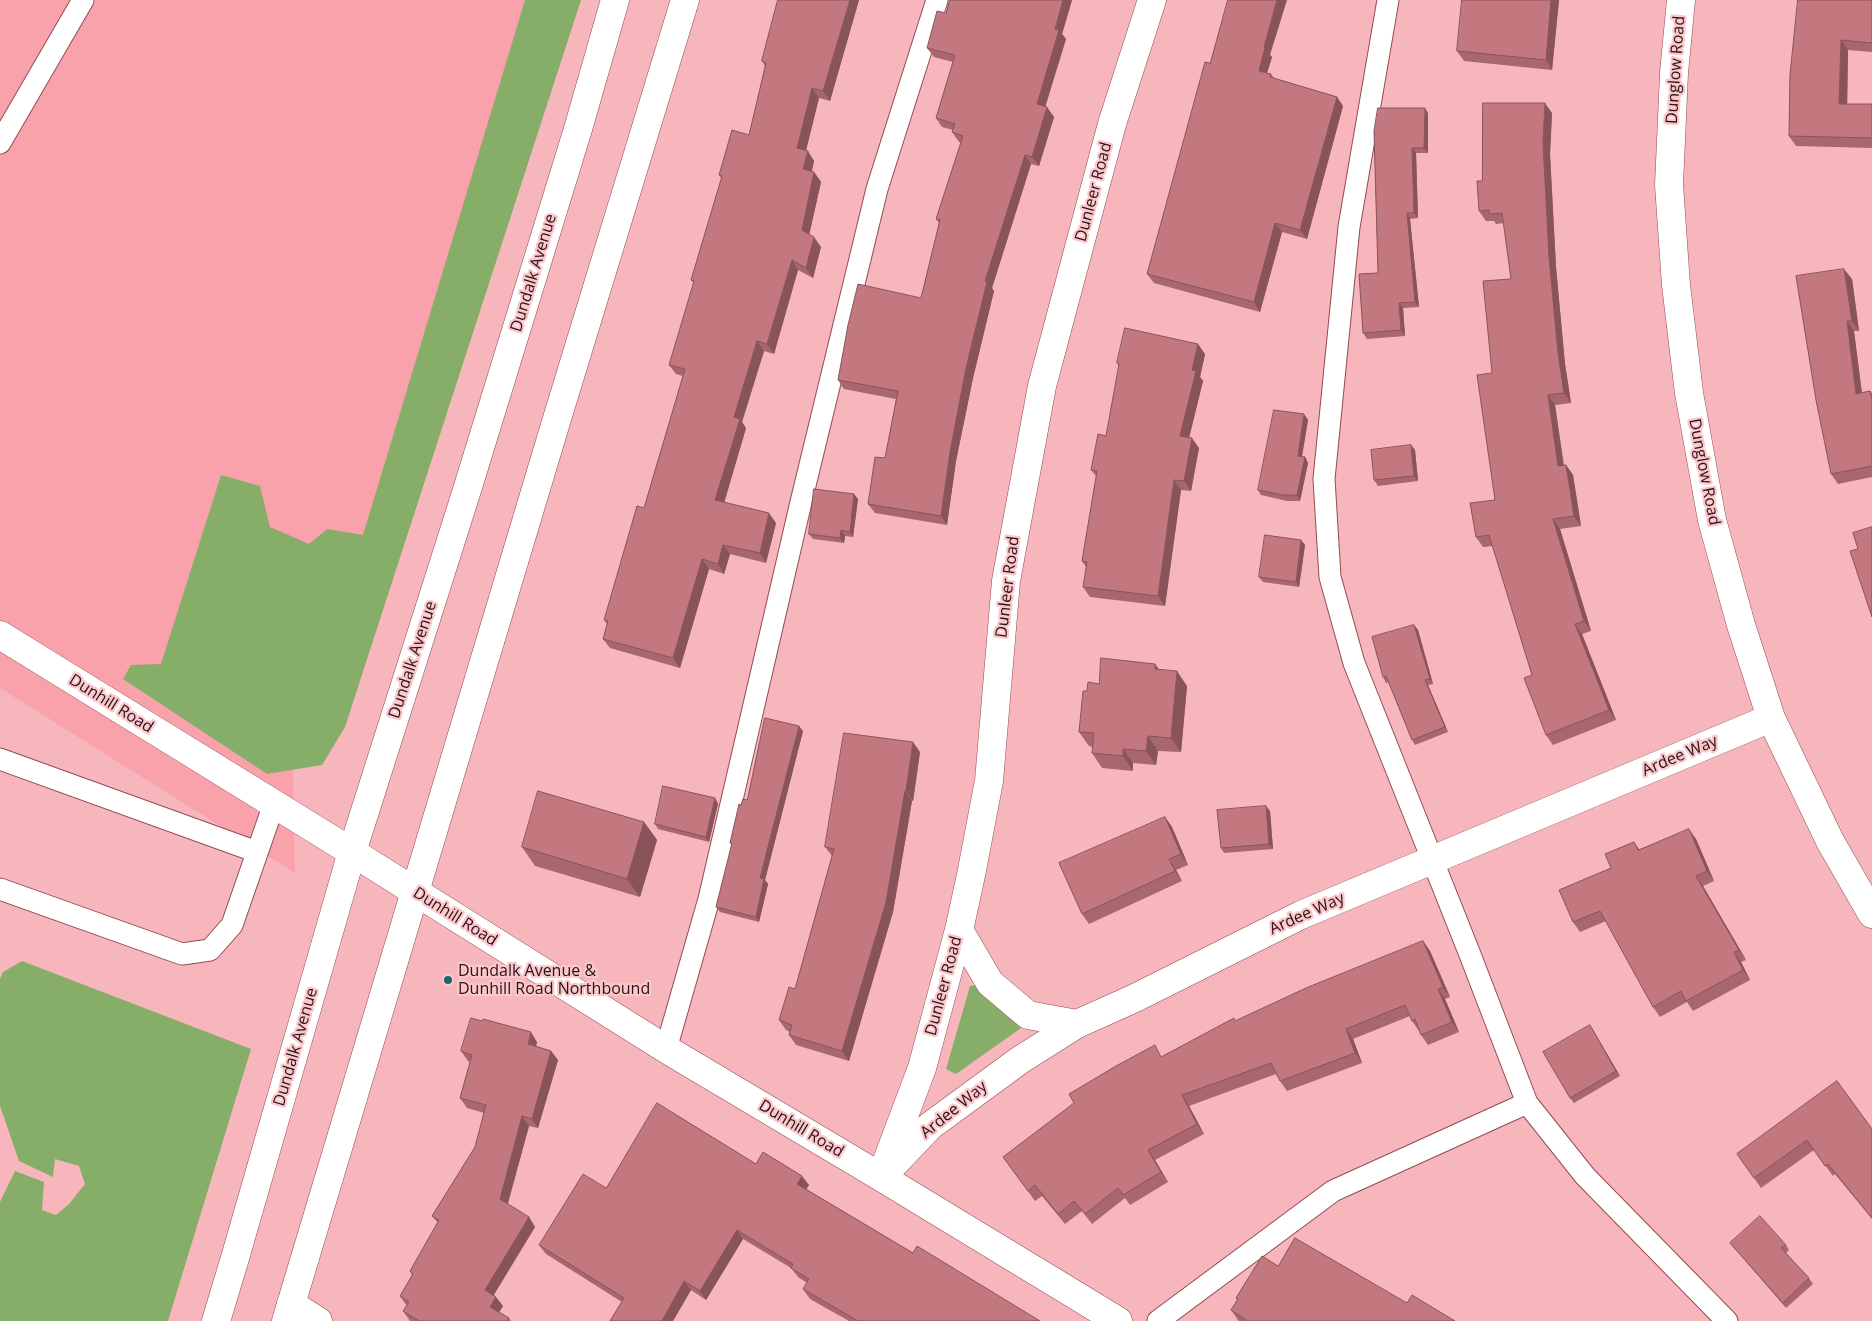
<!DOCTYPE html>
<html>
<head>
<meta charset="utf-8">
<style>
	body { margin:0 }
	canvas { display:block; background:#f7b6bb }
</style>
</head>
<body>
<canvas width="1872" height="1321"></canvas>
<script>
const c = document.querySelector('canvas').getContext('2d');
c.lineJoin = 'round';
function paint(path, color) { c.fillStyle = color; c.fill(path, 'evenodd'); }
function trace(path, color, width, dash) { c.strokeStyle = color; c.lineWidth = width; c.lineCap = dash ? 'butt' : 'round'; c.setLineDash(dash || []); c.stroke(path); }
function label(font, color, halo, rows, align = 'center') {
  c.font = font + ' "Open Sans",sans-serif'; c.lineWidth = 4.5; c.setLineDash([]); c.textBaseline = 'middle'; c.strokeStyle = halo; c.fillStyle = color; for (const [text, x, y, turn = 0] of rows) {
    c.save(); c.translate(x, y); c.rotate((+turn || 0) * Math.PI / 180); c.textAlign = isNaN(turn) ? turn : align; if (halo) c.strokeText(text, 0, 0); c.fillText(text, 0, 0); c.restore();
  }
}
paint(new Path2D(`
	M0 0H537L293 769 295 873 0 688Z`), '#faa2ab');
paint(new Path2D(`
	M525 0H581L345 727 322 765 267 774 123 679 131 665 161 664 221 475 260 486 270 527 309 544 327 529 363 535Z
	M22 961 251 1049 168 1321H0V1202L15 1171 44 1182 42 1210 56 1215 69 1204 85 1184 79 1166 55 1159 53 1177 19 1161 0 1106V979L3 972Z
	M979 985 1024 1026 956 1074 946 1069 970 986Z`), '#86ae69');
const lane = new Path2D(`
	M1388 0 1349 227 1324 479 1330 577 1354 663 1469 952 1527 1103 1585 1176 1727 1321
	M0 143 83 0
	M0 759 257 852
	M0 889 182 954 210 950 232 925 274 804
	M666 1049 709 899 801 502 877 189 937 0
	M1158 1321 1333 1191 1527 1103`);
const street = new Path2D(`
	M1681 0 1674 73 1669 185 1676 285 1689 393 1712 520 1741 625 1771 718 1830 841 1872 914
	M0 635 352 852 666 1049 881 1177 1118 1321
	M959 930 990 983 1028 1015 1077 1024
	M889 1169 930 1126 1020 1060 1077 1024 1135 998 1301 915 1771 718
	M881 1177 922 1068 959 930 971 875 989 781 1006 581 1042 386 1112 124 1152 0
	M291 1304 318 1321`);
const primary = new Path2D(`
	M216 1321 235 1258 352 852 467 490 578 129 615 0
	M286 1321 556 422 685 0`);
trace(lane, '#924c54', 23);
trace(street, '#924c54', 29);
trace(primary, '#924c54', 29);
trace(lane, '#fff', 21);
trace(street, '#fff', 28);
trace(primary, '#fff', 28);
paint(new Path2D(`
	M778 0H859L830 101 819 98 806 151 814 161 812 171 814 172 821 182 809 235 821 247 813 278 798 270 774 354 764 351 742 422 746 428 724 503 776 523 766 563 730 554 724 574 709 569 680 668 610 648 603 639 607 624 604 620 644 508 683 376 676 374 669 365 694 283 691 280 722 179 719 175 749 135 765 66 762 61Z
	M950 0H1072L1062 34 1066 39 1045 107 1054 117 1039 166 1031 164 992 288 994 291 973 378 956 461 947 525 875 513 868 504 885 458 896 399 844 389 838 380 921 298 939 223 936 219 961 142H959L952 132 953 130 942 127 936 118 953 62 934 57 927 48 946 13Z
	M1559 0 1552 70 1464 61 1457 51Z
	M1872 0V52L1848 50 1847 104H1872V148L1796 146 1789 136 1790 75Z
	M1270 55 1272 57 1267 73 1271 74 1274 78 1337 97 1343 106 1307 239 1282 232 1260 312 1154 283 1147 274 1210 63Z
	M1428 113V153H1416L1418 218 1410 219 1419 307 1403 308 1405 336 1367 339 1363 333 1378 273 1374 131Z
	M1552 113 1550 154 1556 267 1565 364 1571 403 1555 405 1564 465H1566L1573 475 1581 526 1560 529 1591 631 1582 634 1616 720 1553 745 1546 735 1532 675 1493 546 1483 547 1476 537 1495 500 1492 373 1511 279 1504 223 1496 224 1494 221H1486L1479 211 1482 181Z
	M1852 279 1859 331H1854L1862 392 1870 391 1872 393V477L1838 484 1831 474Z
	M1205 354 1200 377 1203 381 1189 438 1199 448 1191 491 1181 490 1165 606 1090 597 1083 587 1086 567 1082 561 1096 476 1091 470 1106 436 1119 366 1117 363Z
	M1304 414 1308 420 1302 457H1305L1308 463 1300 501H1287L1261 495 1258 490Z
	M1411 445 1415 450 1418 481 1378 486 1374 480Z
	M858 499 853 537 845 536 844 543 813 539 809 534Z
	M1301 540 1305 545 1299 587 1263 582 1259 577Z
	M1414 625 1418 630 1433 684 1428 685 1448 732 1415 745 1412 740 1389 682 1386 683 1383 677Z
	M1155 664 1159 670 1187 686 1181 752 1158 751 1156 765 1133 763V771L1102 768 1092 753 1093 747 1089 746 1079 732 1087 691 1099 684Z
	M803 731 765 880 768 884 759 922 720 912 716 907 732 845 730 843 741 805 747 800Z
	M920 752 913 801H912L893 912 849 1061 796 1045 789 1035 790 1032 786 1030 779 1020 795 989 832 856 825 847Z
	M715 798 718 804 709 842 658 829 655 824Z
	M1270 811 1273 849 1224 853 1221 848Z
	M1165 817 1172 827 1188 865 1176 870 1182 881 1089 924 1082 914Z
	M644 822 657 840 640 897 535 866 522 847Z
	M1696 839 1714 881 1703 886 1746 960 1741 962 1750 980 1693 1011 1687 1002 1660 1017 1653 1007 1606 921 1580 932 1573 922 1611 868 1634 842 1639 849Z
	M1423 941 1430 951 1450 997 1445 999 1459 1032 1428 1045 1421 1035 1420 1030 1419 1031 1412 1021 1410 1016 1353 1039 1362 1063 1287 1091 1280 1081 1276 1074 1189 1106 1204 1134 1155 1160 1168 1182 1130 1205 1125 1198 1092 1224 1082 1211 1065 1224 1042 1196 1035 1201 1010 1167 1162 1057 1235 1021Z
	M1593 1030 1620 1076 1574 1103 1570 1098Z
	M537 1042 536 1046 551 1051 558 1060 538 1128 529 1126 508 1204 529 1217 535 1227 494 1295 503 1306 499 1312 509 1318 511 1321H410L403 1311 407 1306 400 1296 412 1275 410 1271 438 1223 432 1216 475 1147 484 1113 467 1108 460 1098 470 1062 468 1061 461 1051Z
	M1837 1081 1872 1129V1219L1835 1174 1833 1176 1814 1150 1761 1188 1737 1154Z
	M756 1164 809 1185 806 1189 913 1253 1040 1321H849L810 1299 803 1289 807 1283 798 1277 791 1268 743 1239 706 1300 691 1290 673 1321H610L622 1302 546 1254 539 1245 606 1188Z
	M1730 1243 1786 1245 1789 1250 1786 1253 1809 1278 1813 1284 1786 1308Z
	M1278 1266 1407 1303 1455 1321H1239L1238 1320 1231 1310 1237 1300 1236 1298Z`), '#a8676e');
paint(new Path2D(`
	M850 0H859L830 101 823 91Z
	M1063 0H1072L1062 34 1066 39 1043 114 1037 104Z
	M1277 0H1287L1270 55 1272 57 1265 80 1259 71 1264 47Z
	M1551 0H1559L1552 70 1546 60Z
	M1841 40 1848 50 1847 115 1839 104Z
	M812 88 819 98 804 158 797 148Z
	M1337 97 1343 106 1307 239 1300 230Z
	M1545 103 1552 113 1550 154 1556 267 1565 364 1571 403 1564 393 1558 353 1549 257 1543 143Z
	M1047 107 1054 117 1039 166 1032 157Z
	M1425 108 1428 113V153L1424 148Z
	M1412 148 1416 153 1418 218 1414 213Z
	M808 151 814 161 810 178 803 169Z
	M1025 155 1031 164 992 288 994 291 973 378 956 461 947 525 941 516 950 452 966 368 985 281Z
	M814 172 821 182 808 240 802 230Z
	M1407 213 1410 219 1419 307 1415 302Z
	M1275 223 1282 232 1260 312 1254 302Z
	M814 237 821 247 813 278 806 268Z
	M792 260 798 270 774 354 767 344Z
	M1844 269 1852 279 1859 331 1852 321Z
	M1399 303 1403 308 1405 336 1401 330Z
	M1847 321 1854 331 1863 404 1856 394Z
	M757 341 764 351 742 422 746 428 722 510 715 500 734 417Z
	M1198 344 1205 354 1200 377 1203 381 1187 446 1180 436 1192 370Z
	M1548 395 1555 405 1565 476 1558 466Z
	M1304 414 1308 420 1301 461 1298 456Z
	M1192 438 1199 448 1191 491 1184 481Z
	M1411 445 1415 450 1418 481 1414 476Z
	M1305 457 1308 463 1300 501 1297 495Z
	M1566 465 1573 475 1581 526 1574 516Z
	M1174 480 1181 490 1165 606 1158 596Z
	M854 494 858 499 853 537 850 532Z
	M769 513 776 523 766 563 760 553Z
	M1553 519 1560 529 1591 631 1584 621Z
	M841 530 845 536 844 543 840 538Z
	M1301 540 1305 545 1299 587 1296 582Z
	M723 545 730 554 724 574 718 564Z
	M702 559 709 569 680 668 673 658Z
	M1575 624 1582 634 1616 720 1609 710Z
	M1414 625 1418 630 1433 684 1430 679Z
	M1155 664 1165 678 1155 669Z
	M1177 671 1187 686 1181 752 1171 738Z
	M1425 680 1428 685 1448 732 1445 727Z
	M799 726 803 731 765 880 768 884 759 922 756 917 760 878Z
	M1148 736 1158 751 1156 765 1146 751Z
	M913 742 920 752 913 801 906 791Z
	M1123 749 1133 763V771L1123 756Z
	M905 791 912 801 893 912 849 1061 842 1051Z
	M715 798 718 804 709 842 706 837Z
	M1266 806 1270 811 1273 849 1269 844Z
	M1165 817 1172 827 1188 865 1181 854Z
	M644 822 657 840 640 897 627 879Z
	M1689 829 1696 839 1714 881 1707 871Z
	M1169 859 1176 870 1182 881 1175 871Z
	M1696 876 1703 886 1746 960 1739 950Z
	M1423 941 1430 951 1450 997 1443 987Z
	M1734 952 1741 962 1750 980 1743 970Z
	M1438 989 1445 999 1459 1032 1452 1022Z
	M1590 1025 1593 1030 1620 1076 1616 1071Z
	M1346 1029 1353 1039 1362 1063 1355 1053Z
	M531 1032 537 1042 534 1054 528 1044Z
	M551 1051 558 1060 538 1128 532 1119Z
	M1182 1095 1189 1106 1204 1134 1197 1124Z
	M522 1116 529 1126 506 1209 500 1199Z
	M1148 1150 1155 1160 1168 1182 1161 1172Z
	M802 1176 809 1185 804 1193 797 1184Z
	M529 1217 535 1227 491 1299 485 1290Z
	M737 1230 743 1239 706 1300 700 1291Z
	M684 1281 691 1290 673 1321H662Z
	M496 1297 503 1306 497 1316 490 1307Z`), '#88545a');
const building = new Path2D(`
	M778 0H850L823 91 812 88 797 148 808 151 803 169 814 172 802 230 814 237 806 268 792 260 767 344 757 341 734 417 740 419 715 500 769 513 760 553 723 545 718 564 702 559 673 658 603 639 608 621 604 620 637 506 644 508 685 369 669 365 694 281 691 280 722 176 719 175 732 130 749 135 766 63 762 61Z
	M950 0H1063L1055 29 1059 30 1037 104 1047 107 1032 157 1025 155 985 281 987 282 966 368 950 452 941 516 868 504 875 457 885 458 898 391 838 380 848 325 858 284 921 298 940 220 936 219 963 136 952 132 955 124 936 118 955 55 927 48 937 11 946 13Z
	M1228 0H1277L1264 47 1265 48 1259 71 1271 74 1270 77 1337 97 1300 230 1275 223 1254 302 1147 274 1205 62 1210 63Z
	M1462 0H1551L1546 60 1457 51Z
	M1798 0H1872V43L1841 40 1839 104H1872V138L1789 136 1790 75Z
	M1483 103H1545L1543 143 1549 257 1558 353 1564 393 1548 395 1558 466 1566 465 1574 516 1553 519 1584 621 1575 624 1609 710 1546 735 1524 678 1532 675 1489 535 1476 537 1470 503 1495 500 1477 375 1492 373 1483 281 1511 279 1502 213 1489 214V210L1479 211 1477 181H1482Z
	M1378 108H1425L1424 148H1412L1414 213H1407L1415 302 1399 303 1401 330 1363 333 1359 274 1378 273 1374 131Z
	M1844 269 1852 321H1847L1856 394 1870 391 1872 398V466L1831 474 1816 400 1796 276Z
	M1125 328 1198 344 1192 370 1196 371 1180 436 1192 438 1184 481 1174 480 1158 596 1083 587 1087 562 1082 561 1097 471 1091 470 1098 434 1106 436 1119 364 1117 363Z
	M1274 410 1304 414 1298 456 1305 457 1297 495H1283L1258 490Z
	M1411 445 1414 476 1374 480 1371 450Z
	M814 489 854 494 850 532 841 530 840 538 809 534Z
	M1872 527V617L1850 551 1858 549 1853 533Z
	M1265 535 1301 540 1296 582 1259 577Z
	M1414 625 1430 679 1425 680 1445 727 1412 740 1386 676 1383 677 1372 637Z
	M1101 658 1155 664V669L1177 671 1171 738 1148 736 1146 751 1123 749V756L1092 753 1094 733 1079 732 1083 691H1087L1088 682 1099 684Z
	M765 718 799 726 760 878 764 879 756 917 716 907 732 843H730L739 804 741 805 743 799 747 800Z
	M844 733 913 742 906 791H905L886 902 842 1051 789 1035 792 1025 779 1020 789 987 795 989 834 849 825 847Z
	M663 786 715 798 706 837 655 824Z
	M538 791 644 822 627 879 522 847Z
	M1266 806 1269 844 1221 848 1217 810Z
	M1165 817 1181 854 1169 859 1175 871 1082 914 1059 863Z
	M1689 829 1707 871 1696 876 1739 950 1734 952 1743 970 1686 1001 1681 991 1653 1007 1600 911 1573 922 1559 890 1611 868 1605 854 1634 842 1638 850Z
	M1423 941 1443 987 1438 989 1452 1022 1421 1035 1415 1019 1412 1021 1405 1005 1346 1029 1355 1053 1280 1081 1271 1063 1182 1095 1197 1124 1148 1150 1161 1172 1123 1195 1118 1188 1085 1214 1074 1201 1058 1214 1035 1185 1028 1191 1003 1157 1074 1103 1069 1094 1116 1066 1155 1045 1161 1057 1234 1018 1235 1021 1306 988Z
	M471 1018 482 1021 483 1019 531 1032 528 1044 551 1051 532 1119 522 1116 500 1199 529 1217 485 1290 496 1297 490 1307 509 1318 507 1321H419L403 1311 409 1302 400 1296 413 1274 410 1271 439 1220 432 1216 475 1147 486 1105 460 1098 472 1055 461 1051Z
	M1590 1025 1616 1071 1570 1098 1543 1052Z
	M1837 1081 1872 1129V1218L1828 1164 1825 1166 1807 1140 1754 1178 1737 1154Z
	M657 1103 756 1164 763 1152 802 1176 797 1184 913 1253 917 1246 1040 1321H858L803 1289 809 1279 791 1268 793 1264 737 1230 700 1291 684 1281 662 1321H610L624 1298 539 1245 583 1174 606 1188Z
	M1760 1216 1786 1245 1781 1248 1809 1278 1783 1303 1730 1243Z
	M1295 1238 1407 1303 1412 1295 1455 1321H1248L1231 1310 1238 1299 1236 1298 1262 1256 1278 1266Z`);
paint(building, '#c37880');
trace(building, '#88545a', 1);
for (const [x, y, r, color] of [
	[448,980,5,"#1a6866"]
]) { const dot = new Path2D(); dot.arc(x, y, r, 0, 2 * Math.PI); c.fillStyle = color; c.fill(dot); trace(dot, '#fac8cc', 2); }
label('16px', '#2d1115', '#fac8cc', [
	["Dunglow Road",1676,70,-86],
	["Dunleer Road",1094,192,-75],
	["Dundalk Avenue",534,273,-73],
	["Dunglow Road",1704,472,79],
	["Dunleer Road",1008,587,-83],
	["Dundalk Avenue",413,660,-72],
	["Dunhill Road",111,704,32],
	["Ardee Way",1680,756,-23],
	["Ardee Way",1307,914,-24],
	["Dunhill Road",455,917,32],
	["Dunleer Road",944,986,-75],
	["Dundalk Avenue",296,1047,-74],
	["Ardee Way",954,1110,-39],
	["Dunhill Road",801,1129,31]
]);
label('16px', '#2d1115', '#fac8cc', [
	["Dundalk Avenue &",458,971],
	["Dunhill Road Northbound",458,989]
], 'left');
</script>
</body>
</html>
